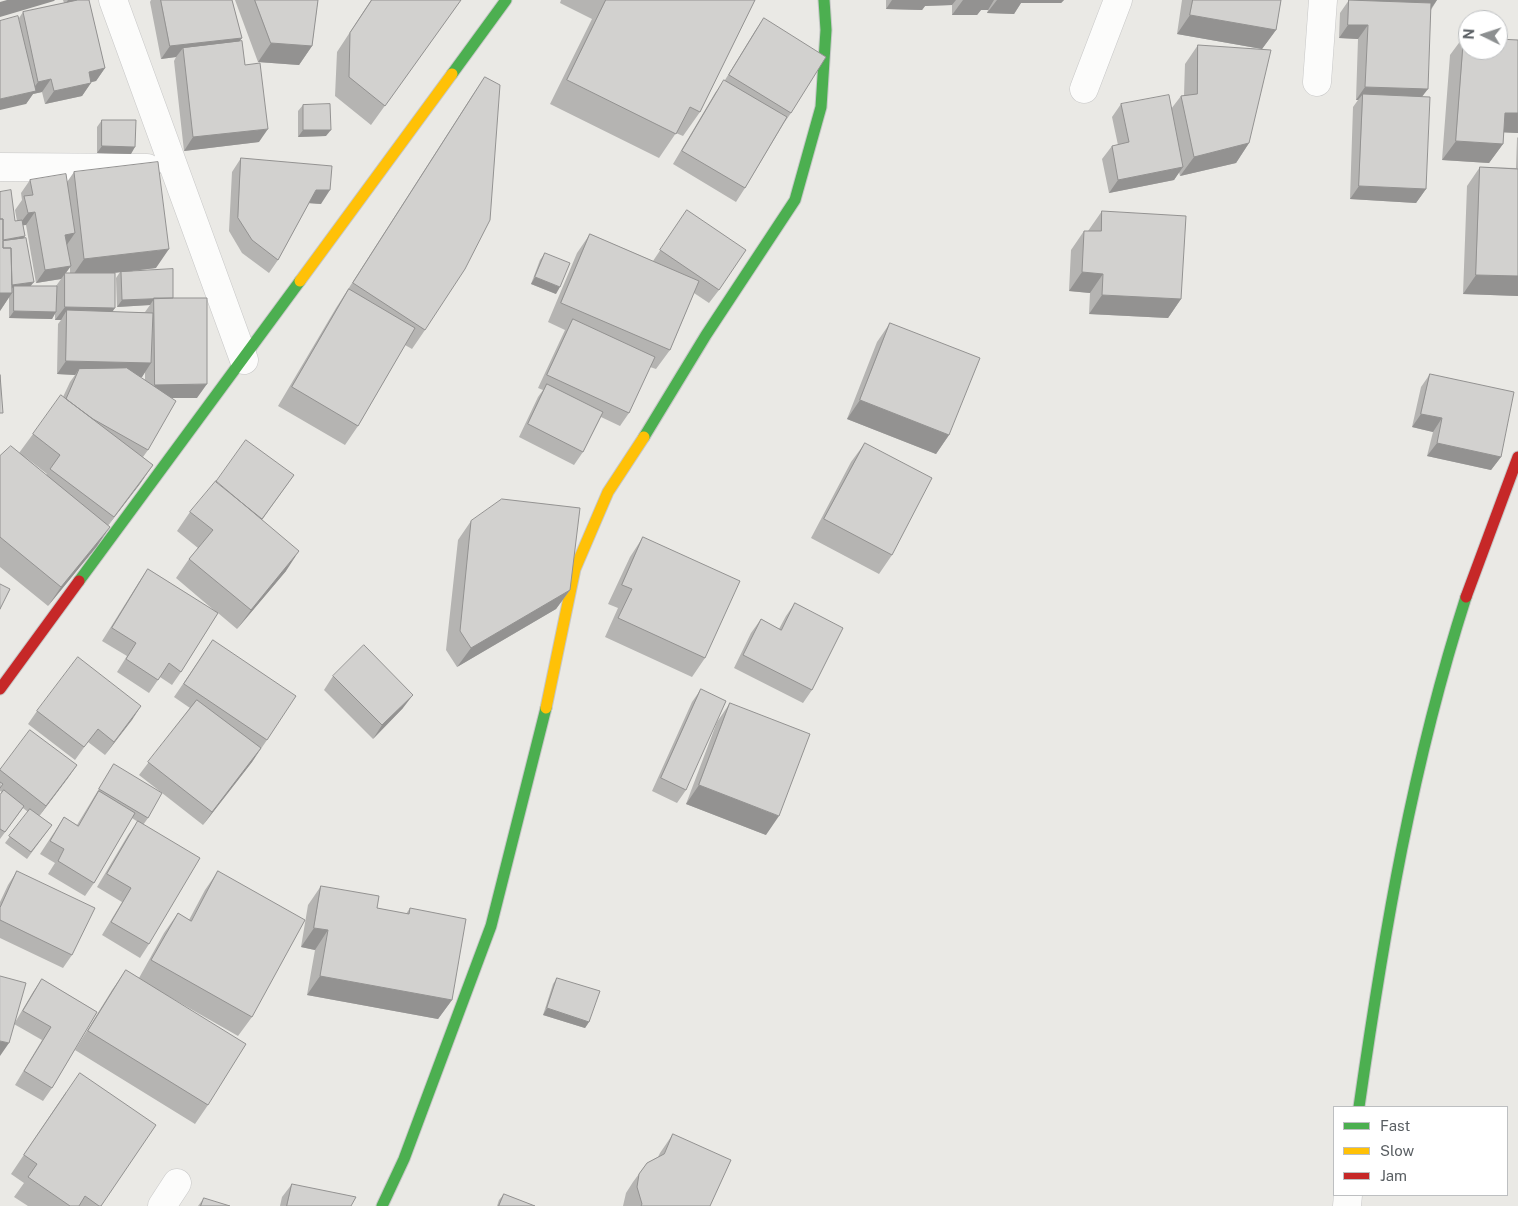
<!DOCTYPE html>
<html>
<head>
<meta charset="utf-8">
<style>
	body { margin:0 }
	#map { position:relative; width:1518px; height:1206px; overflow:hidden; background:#eae9e5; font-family:"Public Sans",sans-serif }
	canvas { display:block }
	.legend { position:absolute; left:1333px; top:1106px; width:175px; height:90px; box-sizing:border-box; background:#fff; border:1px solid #bdbfc1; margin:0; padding:6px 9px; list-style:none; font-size:15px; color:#5a5f63 }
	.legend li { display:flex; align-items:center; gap:10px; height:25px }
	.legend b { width:25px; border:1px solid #bdbfc1 }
	.north { position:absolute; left:1458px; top:10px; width:50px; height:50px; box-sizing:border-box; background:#fff; border:1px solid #bdbfc1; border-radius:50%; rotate:274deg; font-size:14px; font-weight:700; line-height:20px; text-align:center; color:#5a5f63 }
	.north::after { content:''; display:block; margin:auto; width:18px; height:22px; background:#8c8f90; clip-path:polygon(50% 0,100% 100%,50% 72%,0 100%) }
</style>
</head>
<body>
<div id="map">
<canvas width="1518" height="1206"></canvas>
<ul class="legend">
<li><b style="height:6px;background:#4caf50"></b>Fast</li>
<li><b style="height:6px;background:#ffc107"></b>Slow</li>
<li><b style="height:6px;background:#c62828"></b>Jam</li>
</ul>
<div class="north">N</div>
</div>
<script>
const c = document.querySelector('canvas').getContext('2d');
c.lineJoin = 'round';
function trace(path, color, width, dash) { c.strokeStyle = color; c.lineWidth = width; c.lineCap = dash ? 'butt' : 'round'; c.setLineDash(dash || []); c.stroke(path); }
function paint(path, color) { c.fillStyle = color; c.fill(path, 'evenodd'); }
const street = new Path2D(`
	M113 0 244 360
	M1317 82 1323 0
	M1084 89 1118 0
	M0 167 147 168
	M162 1206 177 1183
	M1347 1206 1348 1195`);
const fast = new Path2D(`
	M452 74 506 0
	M644 437 706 335 795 200 821 107 826 30 824 0
	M79 581 300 281
	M1359 1107C1384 933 1412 765 1466 597
	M382 1206 404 1159 491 926 546 708`);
const slow = new Path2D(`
	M300 281 452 74
	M546 708 575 569 608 492 644 437`);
const jam = new Path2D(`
	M1466 597 1518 457
	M0 689 79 581`);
trace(street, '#c7c7c7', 29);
trace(fast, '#c6c7c7', 13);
trace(slow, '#c6c7c7', 13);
trace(jam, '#c6c7c7', 13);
trace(street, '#fcfcfb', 28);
trace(fast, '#4caf50', 11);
trace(slow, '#ffc107', 11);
trace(jam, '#c62828', 11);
paint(new Path2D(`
	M63 0H89L105 68 96 81 91 82 82 96 45 104 42 92 33 94 26 104 19 18 23 12 64 3Z
	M151 0H232L242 38 239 41 245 65 259 142 184 151 174 61 176 57 161 59 150 2Z
	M235 0H318L312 46 299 65 258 62Z
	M371 0H461L371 125 335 96 337 52Z
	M561 0H755L700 112 683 136 676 133 659 158 550 104 592 19 560 3Z
	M886 0H1064L1061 3H1021L1014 14 987 13 988 10H981L977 15H952V5L925 6 922 10 886 9Z
	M1182 0H1281L1276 30 1262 49 1177 34Z
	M1349 0H1437L1431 10 1422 97 1426 189 1416 203 1350 199 1353 107 1358 100H1356L1358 39 1339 38 1340 13Z
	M764 18 791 113 784 123 745 188 736 202 673 164 715 93 725 80 755 31Z
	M1464 36 1518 133 1504 132 1503 144 1489 163 1442 160 1450 55Z
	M1198 45 1249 143 1236 163 1180 176 1179 172 1174 180 1109 193 1102 159 1112 146 1118 145 1112 117 1121 104 1171 109 1181 96 1184 95 1185 64Z
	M485 77 425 330 412 349 405 345 358 426 345 445 278 406 336 308 472 96Z
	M303 105 326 136 298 137V111Z
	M102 120 131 154 97 153V127Z
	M1518 137V296L1463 294 1467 186 1480 167 1516 168 1517 138Z
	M241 158 321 204 309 203 278 260 269 273 242 253 229 231 232 172Z
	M74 172 156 268 132 271 173 298 197 398H172L148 450 143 457 153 465 108 525 97 546 48 606 0 567V456L19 453 33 434 63 397 70 382 75 375 57 374 58 324 61 320H55V313L52 319 9 318V297L0 311 15 221H17L15 210 22 200 21 193 30 180 67 182ZM23 225H26L36 283 61 279 56 286H30ZM70 267V273H66ZM120 272 116 278 117 307 150 305 145 312H112V273ZM145 372V380L140 377H142ZM24 456 47 474 46 475Z
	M687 210 719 290 709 303 694 293 670 350 656 369 650 367 629 413 620 426 601 417 583 452 574 465 519 437 538 397 543 390 538 388 565 330 548 322 577 253 590 234 653 261Z
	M1102 211 1181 299 1168 318 1089 314 1090 293 1069 291 1071 250 1084 231H1088Z
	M545 253 556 294 531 284 540 260Z
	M890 323 949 435 936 454 847 419 877 342Z
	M1430 374 1501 457 1491 470 1427 456 1433 432 1412 427 1421 387Z
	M865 443 892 555 879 574 811 538 851 462Z
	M294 475 262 520 286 571 237 629 218 613 181 672 172 685 160 677 149 693 117 672 127 656 102 641 139 582 148 569 216 612 176 578 189 559 198 548 177 531 190 512Z
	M471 521 570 590 556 609 457 667 446 650 458 540Z
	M643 537 705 658 692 677 605 637 618 608 608 604 630 557Z
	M795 603 812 690 803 703 734 668 751 633 761 619 779 629 786 616Z
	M213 640 267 740 252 762 203 825 139 775 190 708 174 697Z
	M333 676 403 708 373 739 324 690Z
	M701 689 686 790 677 803 652 791 692 702Z
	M730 703 766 835 686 804 717 722Z
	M141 706 105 755 88 742 75 760 28 724 37 711Z
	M114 764 148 818 143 825 149 944 140 958 102 935 122 902 97 887 128 835 138 822 132 818 94 883 85 896 48 874 55 863 40 854 55 831 64 817 77 825Z
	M77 765 39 816 52 825 27 859 5 843 28 812 23 808 0 839V795L2 792 0 791V769Z
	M17 871 72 955 63 968 0 938V902L8 885Z
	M218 871 252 1017 238 1036 168 996 208 1105 195 1124 75 1050 112 990 126 970 139 978 164 933 178 913 189 920 205 890Z
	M321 886 377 908 406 914 410 908 452 1000 438 1019 307 995 315 950 301 947 308 905Z
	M557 978 589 1022 585 1028 543 1015 553 984Z
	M42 979 97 1012 52 1088 43 1101 15 1085 42 1040 14 1024 33 992Z
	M66 1092 101 1206H28L14 1197 24 1183 11 1174Z
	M673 1134 710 1206H623L626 1193 633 1182 647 1163 658 1157 660 1153Z
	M292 1184 351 1206H280L282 1197Z
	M504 1194 535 1206H497L499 1200Z
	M204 1198 201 1206H198Z`), '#b5b4b2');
paint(new Path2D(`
	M7 0H55L54 1 0 17V2Z
	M68 0H88L64 6Z
	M892 0H956L952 5 925 6 922 10 886 9Z
	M963 0H994L988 10H981L977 15H952Z
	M997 0H1064L1061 3H1021L1014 14 987 13Z
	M1353 0H1437L1430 10Z
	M1190 15 1276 30 1262 49 1177 34Z
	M1348 25H1368L1358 39 1339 38Z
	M242 38 232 51 183 48 176 57 161 59 170 46Z
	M271 43 312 46 299 65 258 62Z
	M105 68 96 81 79 85 89 72Z
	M51 79 42 92 33 94 26 104 0 110V99L31 92 38 82Z
	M91 83 82 96 45 104 54 91Z
	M1365 87 1428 89 1418 102 1363 94 1358 100H1356Z
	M1505 113H1518V133L1492 132Z
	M268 129 259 142 184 151 193 137Z
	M303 130H331L326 136 298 137Z
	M1456 141 1503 144 1489 163 1442 160Z
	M1249 143 1236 163 1180 176 1194 157Z
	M102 146 135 147 131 154 97 153Z
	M1183 167 1174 180 1109 193 1118 180Z
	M1359 186 1426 189 1416 203 1350 199Z
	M316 190H330L321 204 307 203Z
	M35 212 26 225 18 226 28 213Z
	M75 233 66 246 65 235Z
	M25 236 20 243 0 241Z
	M169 249 156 268 71 278 84 259Z
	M71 266 61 279 36 283 45 270Z
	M1082 272 1103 274 1090 293 1069 291Z
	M1476 275 1518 276V296L1463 294Z
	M535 277 560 287 556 294 531 284Z
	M34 282 29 288 14 286 10 291 6 286Z
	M0 293H12L0 311Z
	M1102 295 1181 299 1168 318 1089 314Z
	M154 299 150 305 117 307 122 300Z
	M65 307 115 308 106 321 67 310 61 320H55Z
	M14 311 56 312 52 319 9 318Z
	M66 361 151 363 142 377 76 375 79 369 75 375 57 374Z
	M207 384 197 398H146L155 385Z
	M860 400 949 435 936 454 847 419Z
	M1421 414 1442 418 1433 432 1412 427Z
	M1437 443 1501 457 1491 470 1427 456Z
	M153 465 140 484 100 536 114 517Z
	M110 527 97 546 48 606 61 587Z
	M299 551 286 571 237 629 251 610Z
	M570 590 556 609 457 667 471 648Z
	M413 695 403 708 373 739 382 725Z
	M141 706 132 720 105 755 114 742Z
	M261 748 252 762 203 825 212 812Z
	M77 765 68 778 37 819 46 806Z
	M699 785 779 816 766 835 686 804Z
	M314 928 328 930 315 950 301 947Z
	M320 976 452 1000 438 1019 307 995Z
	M547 1008 589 1022 585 1028 543 1015Z
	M0 1041 9 1043 0 1056Z`), '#939291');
const building = new Path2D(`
	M78 0H89L105 68 89 72 91 83 54 91 51 79 38 82 23 12Z
	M161 0H232L242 38 170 46Z
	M255 0H318L312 46 271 43Z
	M372 0H461L385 106 349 77 350 33Z
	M606 0H755L700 112 690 107 676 134 567 80Z
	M1193 0H1281L1276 30 1190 15Z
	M1349 0 1431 3 1428 89 1365 87 1368 25H1348Z
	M18 16 36 91 0 99V21Z
	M764 18 826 57 791 113 729 75Z
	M1464 36 1468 37V50H1498V39L1518 40V113H1505L1503 144 1456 141Z
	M242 41 245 65 260 63 268 129 193 137 183 48Z
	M1198 45 1271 50 1249 143 1194 157 1181 96 1197 94Z
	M485 77 500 85 490 220 465 269 425 330 353 283Z
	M724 80 787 117 745 188 682 151Z
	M1363 94 1430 97 1426 189 1359 186Z
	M1169 95 1183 167 1118 180 1112 146 1129 142 1121 104Z
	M330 104 331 130H303V105Z
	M102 120H136L135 147 102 146Z
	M241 158 332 166 330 190H316L278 260 252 240 238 218Z
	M158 162 169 249 84 259 74 172Z
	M1480 167 1518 169V276L1476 275Z
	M66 174 75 233 65 235 71 266 45 270 35 212 28 213 24 196 33 195 30 180Z
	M11 190 15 221 22 220 25 236 3 240V219H0V192Z
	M687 210 746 250 719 290 660 250Z
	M1102 211 1186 216 1181 299 1102 295 1103 274 1082 272 1084 231H1101Z
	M0 219H3V248H11L12 293H0Z
	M590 234 699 281 670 350 561 303Z
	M26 238 34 282 12 285 11 248H3V241Z
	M545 253 570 263 560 287 535 277Z
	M173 269V298L122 300 121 272Z
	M65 273H115V308L65 307Z
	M14 286H57L56 312 14 311Z
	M349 289 415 328 358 426 292 387Z
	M154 298H207V384L155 385Z
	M67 310 153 313 151 363 66 361Z
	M573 319 655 357 629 413 547 375Z
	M890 323 980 358 949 435 860 400Z
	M127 368 176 401 148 450 93 419 66 399 79 369Z
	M1430 374 1514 392 1501 457 1437 443 1442 418 1421 414Z
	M0 375 3 413H0Z
	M547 384 603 412 583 452 528 424Z
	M61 395 153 465 114 517 50 469 60 455 33 434Z
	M246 440 294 475 262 519 216 482Z
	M865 443 932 478 892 555 824 519Z
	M11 446 110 527 61 587 0 537V456Z
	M216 481 299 551 251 610 189 559 213 530 190 512Z
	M502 499 580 508 570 590 471 648 460 631 471 521Z
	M643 537 740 581 705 658 618 618 632 589 622 585Z
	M148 569 218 613 181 672 169 663 158 680 126 659 136 643 112 628Z
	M0 584 10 589 0 609Z
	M795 603 843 628 812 690 743 655 761 619 781 630Z
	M213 640 296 696 267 740 184 684Z
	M364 645 413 695 382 725 333 676Z
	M78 657 141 706 114 742 98 729 84 747 37 711Z
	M701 689 726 701 686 790 661 778Z
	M197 700 261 748 212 812 148 762Z
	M730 703 810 734 779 816 699 785Z
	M30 730 77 765 46 806 0 770Z
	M114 764 162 793 148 818 99 789Z
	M0 782 3 784 0 788Z
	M4 790 24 806 5 832 0 829V795Z
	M99 791 135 813 94 883 58 861 64 849 50 841 64 817 78 826Z
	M30 809 52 825 31 852 9 836Z
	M138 821 200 858 149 944 111 922 131 888 107 874Z
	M17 871 95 908 72 955 0 920V908Z
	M218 871 305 920 252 1017 151 960 178 913 191 921Z
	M321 886 379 896 377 908 409 914 410 908 466 919 452 1000 320 976 328 930 314 928Z
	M126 970 246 1044 208 1105 88 1031Z
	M0 976 26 983 9 1043 0 1041Z
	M557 978 600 991 589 1022 547 1008Z
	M42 979 97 1012 52 1088 24 1071 51 1027 23 1011Z
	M80 1073 156 1125 101 1206H99L85 1196 79 1206H70L28 1177 37 1164 24 1155Z
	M673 1134 731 1160 710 1206H641L642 1204 637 1187 639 1174 647 1163 664 1154Z
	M292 1184 356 1197 351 1206H287Z
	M504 1194 535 1206H499Z
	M204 1198 230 1206H201Z`);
paint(building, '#d2d1cf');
trace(building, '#939291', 1);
</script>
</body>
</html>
